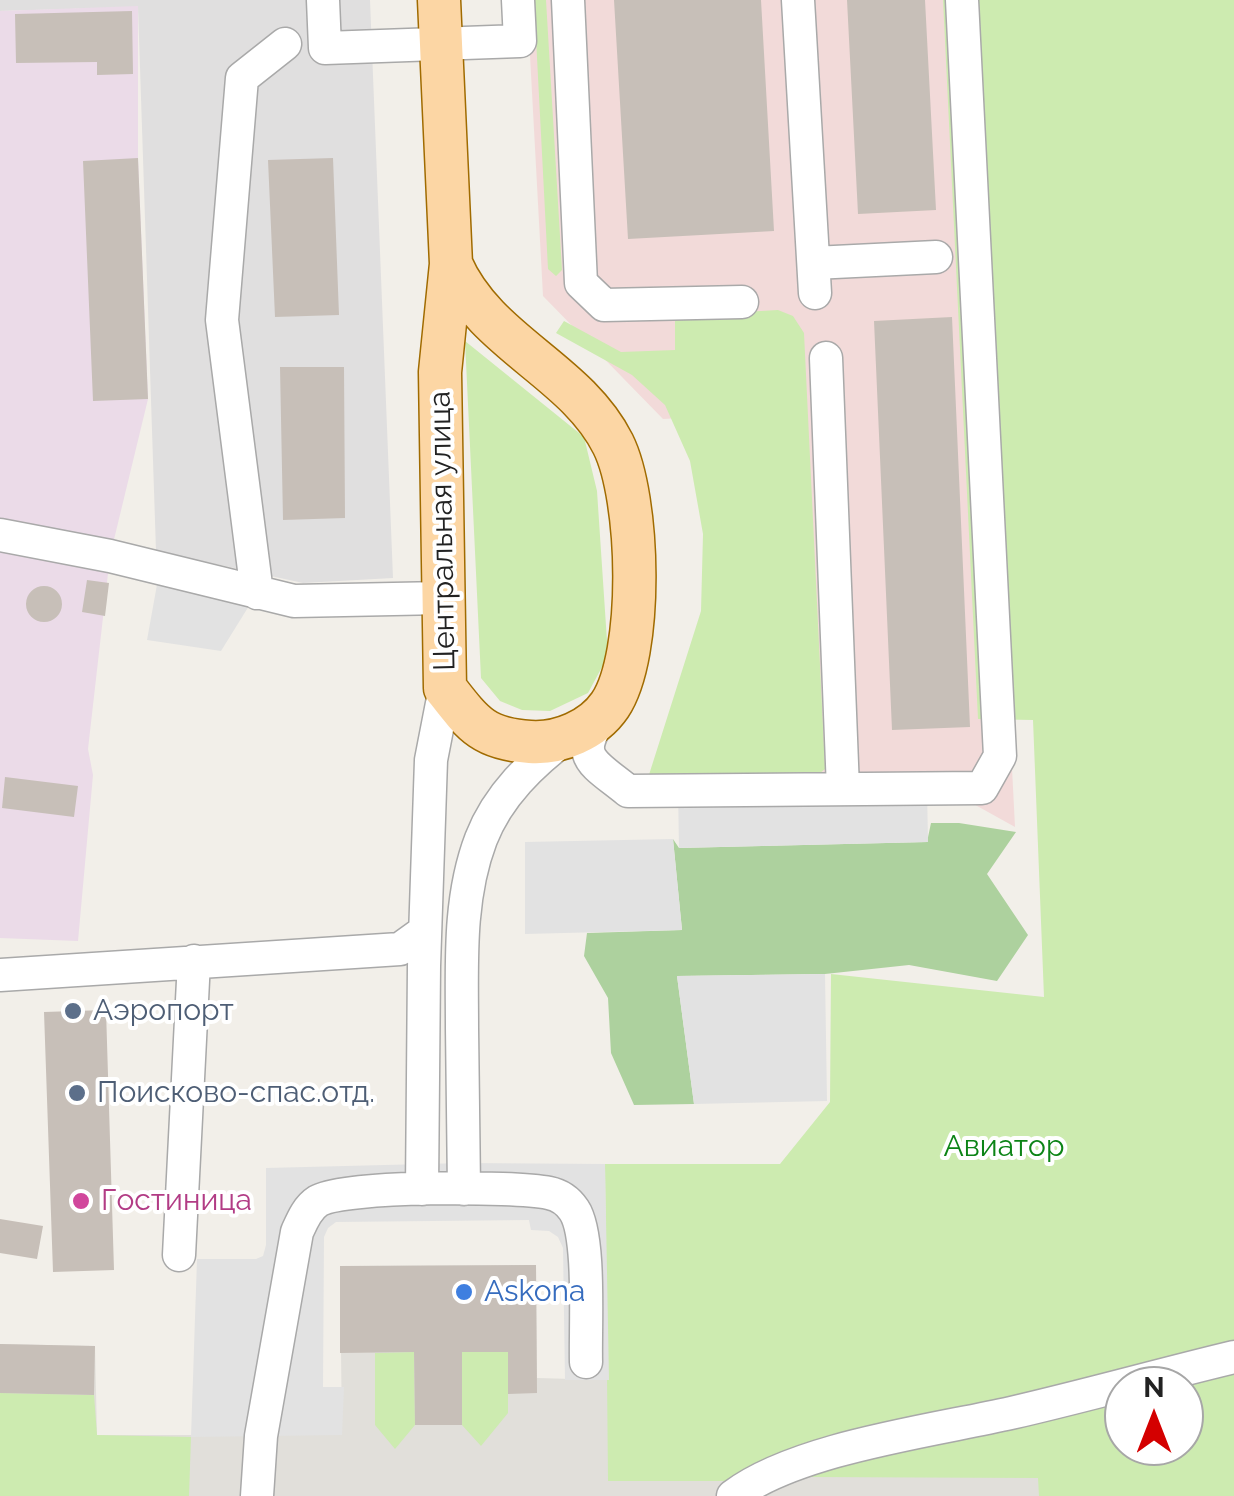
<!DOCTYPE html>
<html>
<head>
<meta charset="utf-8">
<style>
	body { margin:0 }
	#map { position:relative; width:1234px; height:1496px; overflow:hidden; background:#f2efe9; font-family:Raleway,sans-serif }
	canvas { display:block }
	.north { position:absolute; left:1104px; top:1366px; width:100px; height:100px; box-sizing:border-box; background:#fff; border:2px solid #a7a7a7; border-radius:50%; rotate:0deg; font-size:28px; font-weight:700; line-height:40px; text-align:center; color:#222 }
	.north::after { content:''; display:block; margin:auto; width:35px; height:45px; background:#d40000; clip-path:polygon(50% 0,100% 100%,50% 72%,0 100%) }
</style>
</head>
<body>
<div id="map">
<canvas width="1234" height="1496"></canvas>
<div class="north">N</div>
</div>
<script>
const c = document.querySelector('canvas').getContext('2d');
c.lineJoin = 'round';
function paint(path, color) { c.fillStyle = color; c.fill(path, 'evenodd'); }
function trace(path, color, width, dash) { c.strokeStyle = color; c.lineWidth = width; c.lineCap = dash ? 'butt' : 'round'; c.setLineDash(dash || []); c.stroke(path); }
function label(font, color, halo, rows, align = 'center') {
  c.font = font + ' Raleway,sans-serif'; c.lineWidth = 8; c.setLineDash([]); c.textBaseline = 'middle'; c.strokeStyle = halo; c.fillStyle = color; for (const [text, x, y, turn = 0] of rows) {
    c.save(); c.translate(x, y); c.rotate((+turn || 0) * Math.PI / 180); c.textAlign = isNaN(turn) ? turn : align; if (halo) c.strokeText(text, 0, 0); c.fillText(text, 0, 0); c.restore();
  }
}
paint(new Path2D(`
	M0 0H370L393 578 303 583 156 551 138 7 0 11Z`), '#e0dfdf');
paint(new Path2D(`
	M527 0H973L1015 827 970 802 782 805 768 413 663 419 543 296Z`), '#f2dad9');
paint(new Path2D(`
	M138 6V158L148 399 110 556 88 749 93 775 78 941 0 938V11Z`), '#ebdbe8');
paint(new Path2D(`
	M605 1164 1234 1302V1496H0V1344L95 1346 97 1435H342L340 1266 536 1265 537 1378 608 1380ZM1124 1386H1184V1446H1124Z`), '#e1dfda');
paint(new Path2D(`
	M534 0H546L562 270 556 276 548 269Z
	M943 0H1234V1347L733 1481H608L605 1164H780L830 1102 831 974 1044 997 1033 720 978 719Z
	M778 310 793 316 804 333 825 769 814 778 647 781 701 611 703 534 690 461 665 405 632 375 556 333 564 321 621 352 675 350V316Z
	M465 341 584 437 597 491 608 656 588 693 550 711 522 710 500 701 481 678Z
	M414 1352 415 1425 395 1449 375 1425V1353Z
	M462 1352H508V1413L481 1446 462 1425Z
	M1234 1363V1496H1039L1038 1478 805 1477V1466L1124 1391V1446H1184V1386Z
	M0 1393 94 1395 97 1435 191 1437 189 1496H0Z`), '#cdebb0');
paint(new Path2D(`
	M931 823H959L1016 832 987 874 1028 935 997 981 909 965 825 974 677 976 694 1104 634 1105 611 1053 608 998 584 956 587 933 682 930 673 839 679 848 927 842Z`), '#add19e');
paint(new Path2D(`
	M160 568 257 593 221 651 147 640Z
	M927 788 928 842 679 848 678 790Z
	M673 839 682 930 525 934V842Z
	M825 974 827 1101 694 1104 677 976Z
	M464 1163 605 1164 609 1380H565L563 1248 558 1237 549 1231 531 1230 529 1220 336 1222 328 1228 324 1237 323 1387H344L342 1435 191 1437 197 1259H256L263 1256 266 1245V1168Z`), '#e2e2e2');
paint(new Path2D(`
	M614 0H761L774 231 628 239Z
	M847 0H925L936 210 858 214Z
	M132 11 133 74 97 75V62L16 63 15 14Z
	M138 158 148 399 93 401 83 161Z
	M333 158 339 315 275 317 268 160Z
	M952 317 970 727 892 730 874 321Z
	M280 367H344L345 518 283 520Z
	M87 580 109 583 105 616 82 612Z
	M26 604a18 18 0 1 1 36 0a18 18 0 1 1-36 0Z
	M5 777 78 786 74 817 2 808Z
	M106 1010 114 1270 53 1272 44 1012Z
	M0 1219 43 1226 37 1259 0 1253Z
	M536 1265 537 1393 508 1394V1352H462V1425H415L414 1352 340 1353V1266Z
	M0 1344 95 1346 94 1395 0 1393Z`), '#c7bfb8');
const minor = new Path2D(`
	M323 0 325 48 520 41 518 0
	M568 0 581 283 604 305 742 302
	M798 0 815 293
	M814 263 936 257
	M826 358 843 789
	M0 535 110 556 294 601 443 598
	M257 593 222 320 242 78 285 44
	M605 712C572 757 591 761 628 791L982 788 1000 756 962 0
	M0 975 400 949 425 931
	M422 1189 424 966 431 760 445 688
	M464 1189C463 1136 463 1082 462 1028 462 965 458 899 481 839 498 795 532 763 569 735
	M179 1255 194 961
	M257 1496 261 1436 297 1232C302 1221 307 1208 318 1201 344 1185 515 1186 549 1193 559 1195 568 1201 574 1210 591 1235 585 1328 586 1362
	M733 1496C797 1448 931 1431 1011 1413 1085 1396 1159 1375 1234 1357`);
const major = new Path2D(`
	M439 0 451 264 440 372 445 688C473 724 483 739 530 742 559 744 593 730 610 705 644 654 640 498 613 444 576 370 485 343 451 264`);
trace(minor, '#a9a9a9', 35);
trace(major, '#a06b00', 45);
trace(minor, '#fff', 32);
trace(major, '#fcd6a4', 42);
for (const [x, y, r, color] of [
	[73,1011,10,"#5c6f8a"],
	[77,1093,10,"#5c6f8a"],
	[81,1201,10,"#d1479c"],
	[464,1292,10,"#3f7fe0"]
]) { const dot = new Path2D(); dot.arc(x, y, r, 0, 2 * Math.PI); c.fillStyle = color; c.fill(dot); trace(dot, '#fff', 4); }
label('30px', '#222', '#fff', [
	["Центральная улица",443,531,-91]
]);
label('30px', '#4e5e75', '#fff', [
	["Аэропорт",93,1011],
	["Поисково-спас.отд.",97,1093]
], 'left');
label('30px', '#0c8416', '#fff', [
	["Авиатор",1004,1147]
]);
label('30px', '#b23c85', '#fff', [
	["Гостиница",101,1201]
], 'left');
label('30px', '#366cbe', '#fff', [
	["Askona",484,1292]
], 'left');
</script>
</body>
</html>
